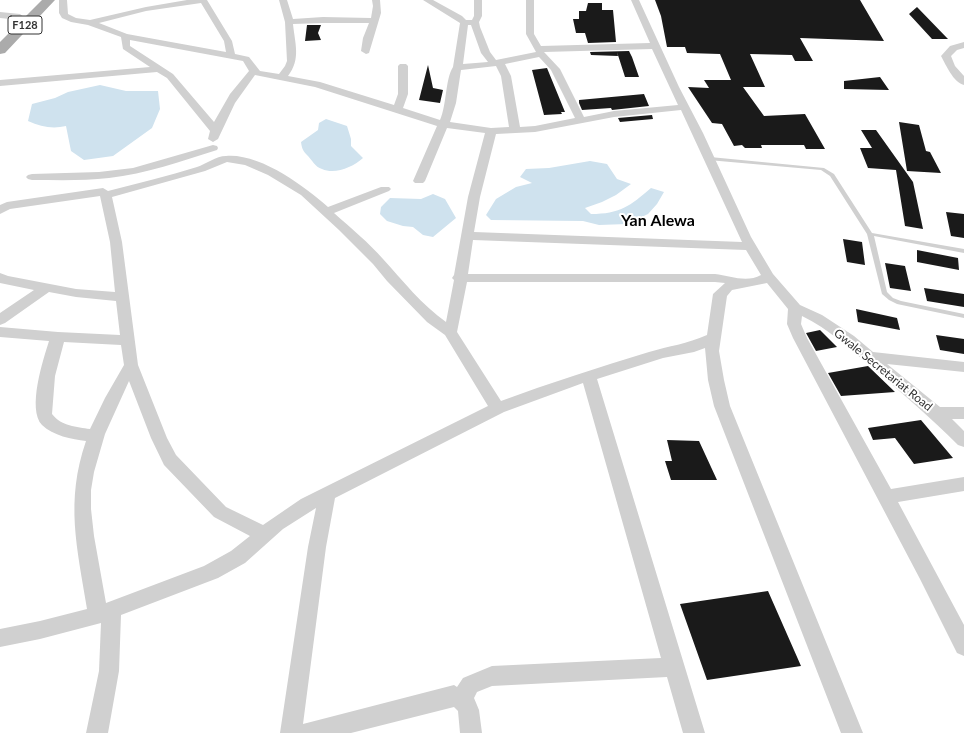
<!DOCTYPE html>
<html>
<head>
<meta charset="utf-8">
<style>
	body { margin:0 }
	canvas { display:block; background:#fff }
</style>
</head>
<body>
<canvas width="964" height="733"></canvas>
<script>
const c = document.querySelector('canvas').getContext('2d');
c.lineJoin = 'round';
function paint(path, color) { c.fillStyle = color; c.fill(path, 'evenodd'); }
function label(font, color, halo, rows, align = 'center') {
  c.font = font + ' Lato,sans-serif'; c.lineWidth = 4; c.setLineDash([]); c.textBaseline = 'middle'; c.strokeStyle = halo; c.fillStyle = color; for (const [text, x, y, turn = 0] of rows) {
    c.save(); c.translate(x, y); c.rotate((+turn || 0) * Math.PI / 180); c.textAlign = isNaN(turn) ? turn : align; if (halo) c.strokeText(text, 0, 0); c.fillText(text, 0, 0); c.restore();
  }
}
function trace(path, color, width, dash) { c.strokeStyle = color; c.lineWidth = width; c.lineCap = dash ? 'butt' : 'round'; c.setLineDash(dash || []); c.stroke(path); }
paint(new Path2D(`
	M100 85 126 91H158L160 109 152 128 113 156 84 160 71 151 66 126C53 129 41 127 28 121L32 104 55 98 68 92Z
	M326 119 347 126 351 139V146L363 158C353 167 335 175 322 169 315 167 312 160 308 156 303 151 302 149 301 142L318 130 319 123Z
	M590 161 607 164 617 179 631 184 616 195 602 202 585 208 591 214C620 214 630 206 651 188L664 192 657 204 648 214 627 224 599 225 583 221 491 220 486 215 496 199 516 187 532 183 520 177 526 169 549 168Z
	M433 194 445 199 456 218 433 237 423 235 413 227 403 226 387 221 380 214 381 207 390 198 421 199Z`), '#cfe2ee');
paint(new Path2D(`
	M655 0H860L884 41 800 38 813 61H795L792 55 750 54 765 87H743L764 116 805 114 825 149H806L804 145H761L762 148H745L742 145 734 146 722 124 712 123 688 87 709 88 704 80H731L720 54 687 53 685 47H667L661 16Z
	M588 3H602V10H613L616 42 588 43 585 33H576L573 19H579V11H586Z
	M917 7 948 39H932L909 14Z
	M307 25H321L318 33 321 40 305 41Z
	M629 51 632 57 639 77H625L617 52 618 56 591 55 590 52Z
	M428 65 433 88 443 90 440 103 419 100Z
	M547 68 565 112H561L562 114 544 115 532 70Z
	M880 77 889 90 844 89V81Z
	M644 94 649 106 612 110 611 108 582 110 579 103V100Z
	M652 115 653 119 620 122 618 118Z
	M899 122 919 125 926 151 930 152 941 173 907 171Z
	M861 130H876L913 182 923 229 905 226 896 170 868 168 860 148H872Z
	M946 212 964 214V238L951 236Z
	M843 239 862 242 865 265 847 262Z
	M917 250 958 258 959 270 917 262Z
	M885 263 905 266 911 291 890 288Z
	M924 288 964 294V307L927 301Z
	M856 309 897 318 900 330 858 322Z
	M820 330 837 347 816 351 806 333Z
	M936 335 964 339V354L940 350Z
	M868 366 895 392 841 396 828 373Z
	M921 420 953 458 914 464 895 438 873 440 868 428Z
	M667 440 699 441 717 480H671L665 461H672Z
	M768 591 801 666 707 680 680 604Z`), '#1a1a1a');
paint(new Path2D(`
	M710 157 824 168 834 174 872 233 964 249V253L874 236 887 292 893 298 901 301 964 314V318L897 304 889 300 882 294 867 234 830 176 821 170 708 160V158Z`), '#d0d0d0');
paint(new Path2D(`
	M59 0H67L68 14 76 18 90 20 146 7 187 0H207L232 41 235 54 249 57 260 71 279 74 285 66 287 61 285 22 279 0H287L293 19 323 17 371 18 373 6 372 0H380L381 13 369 53 366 54 361 51 363 38 369 23H323L293 24C295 44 301 59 288 76L320 82 394 105 398 94V66L400 64H406L408 66V94L403 108 440 120C447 104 445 80 453 67L460 23 423 0H433L462 16 466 20H472L474 16V0H482V16L479 22 480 27 490 52 496 60 536 52 526 34V0H534V34L541 46 650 43 631 0H639L679 87 703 133 751 237 773 274 800 305 822 315 854 336 873 352 964 362V372L887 364 940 407H964V419H952L964 431V447L958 445C931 418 903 394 874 369 851 350 829 329 802 316L801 324 807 338 891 489 964 477V491L898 502 964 625V656L957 653 920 579 793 338 787 324 788 309 767 283 732 290 727 296 719 351 724 380 730 406 863 733H841L714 406 708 380 705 348 694 352 663 358 597 379 705 733H683L667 677 492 686 477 692 474 698 479 710 482 733H460L458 711 454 707 351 733H280L308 547 316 508 283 529 245 563 218 578 121 615 119 671 108 733H86L99 671 101 623 40 639 0 647V629L40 621 87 609C77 547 65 502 86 441 72 439 53 436 42 425 27 409 43 360 49 341L0 337V327L58 332 120 335 116 301 76 297 49 292 5 323 0 325V313L34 290 0 283V273L8 276 76 289 115 292 110 242 100 196 10 209 0 214V205L7 202 103 188 108 191C138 183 168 176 197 167 206 164 216 156 226 156 260 153 304 186 328 207L381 187H389L391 189 389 191 334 213C351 228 369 243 383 259 403 281 422 305 446 322L454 280 452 278 454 275 468 197 485 133 447 128 425 181 423 183H415L413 181 437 126 315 87 255 75 235 103 218 139 213 142 208 139 210 131 167 78 157 72 0 86V80L150 67 123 49 121 37 88 25 71 22 62 18 59 13ZM201 3 224 41 226 52 127 34 99 23 146 11ZM468 25H471L481 53 488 62 463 64ZM130 40 243 61 249 71 230 94 214 122 173 74 130 46ZM652 49 678 105 614 111 584 117 560 69 544 52ZM539 57 551 70 575 118 535 126 520 127 511 76 505 64ZM496 66 501 76 509 127 491 128 450 122 456 103 461 70ZM681 110 742 242 474 232 480 197 496 134 535 132 614 117ZM227 162 245 165 268 175 301 195 339 230 373 264 387 281 427 322 445 335 488 406 301 499 263 525 226 507 176 455 167 438 138 365 122 242 112 197 205 171ZM473 240 746 250 761 275C747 283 730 276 715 274H468ZM467 282H715L725 283 713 294 707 335C687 344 669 346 649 352 599 367 550 383 501 401L457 332ZM64 342 121 345 124 365 105 398 90 429C77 427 61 426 52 414L55 376ZM129 381 151 438 164 465 214 517 250 536 231 551 204 566 106 603 94 536 91 509V490L94 472 105 434ZM583 383 661 658 492 666 463 678 457 687 454 685 303 724 326 547 335 498 504 412Z
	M0 12 20 14 24 17 20 20 0 18Z
	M964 42V48L957 50 951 56 955 66 964 76V85C953 82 946 65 941 56L950 46Z
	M213 145 217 146 218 148 217 150C181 161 146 174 109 178 84 181 58 180 32 180L28 179 26 177 28 175 32 174 99 172 133 168Z`), '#d0d0d0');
paint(new Path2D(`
	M42 0H55L5 53 0 54V42Z`), '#ababab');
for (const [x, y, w] of [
	[25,25,34]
]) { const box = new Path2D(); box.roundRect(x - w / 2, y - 9, w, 18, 3); c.fillStyle = '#fff'; c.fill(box); trace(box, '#333', 1); }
label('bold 11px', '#333', null, [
	["F128",25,25]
]);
label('12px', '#333', '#fff', [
	["Gwale Secretariat Road",883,370,39]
]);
label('bold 16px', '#000', '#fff', [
	["Yan Alewa",658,221]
]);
</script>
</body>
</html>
